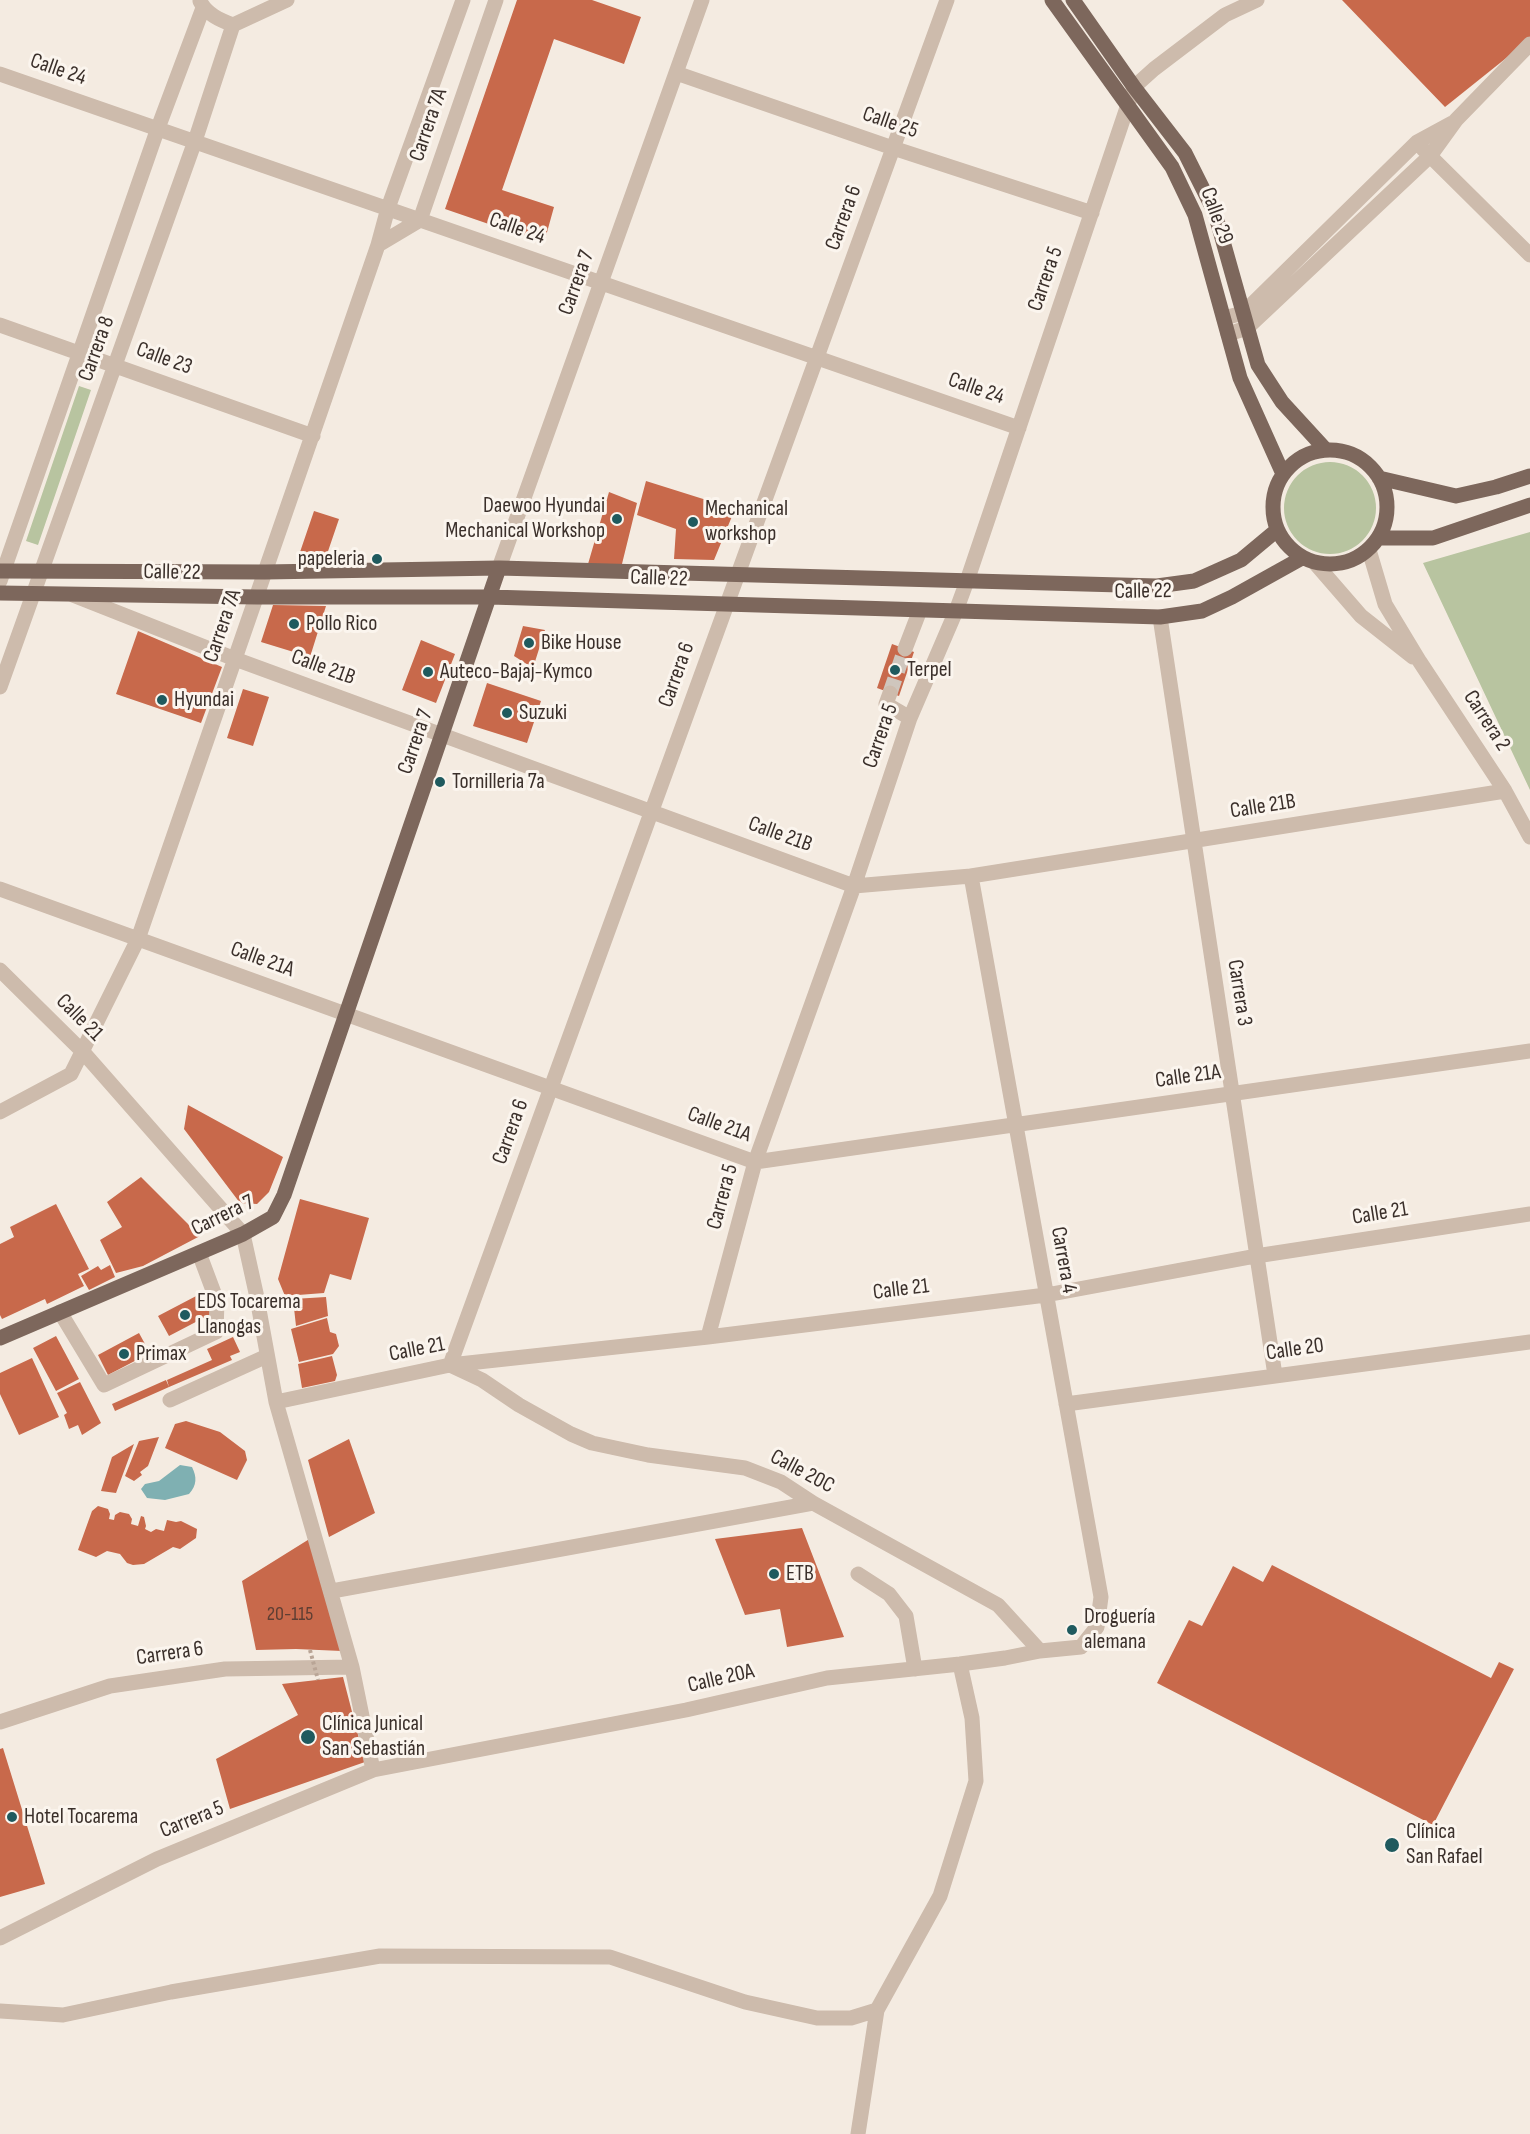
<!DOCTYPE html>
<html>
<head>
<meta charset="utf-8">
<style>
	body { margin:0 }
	canvas { display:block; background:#f4ebe1 }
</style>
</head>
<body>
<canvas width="1530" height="2134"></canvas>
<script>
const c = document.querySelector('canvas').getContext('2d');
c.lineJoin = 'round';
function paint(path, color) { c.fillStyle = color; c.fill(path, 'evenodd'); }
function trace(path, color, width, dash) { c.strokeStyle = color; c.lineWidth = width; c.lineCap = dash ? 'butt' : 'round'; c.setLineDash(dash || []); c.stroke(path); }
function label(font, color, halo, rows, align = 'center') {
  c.font = font + ' "Sofia Sans Condensed",sans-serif'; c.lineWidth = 6; c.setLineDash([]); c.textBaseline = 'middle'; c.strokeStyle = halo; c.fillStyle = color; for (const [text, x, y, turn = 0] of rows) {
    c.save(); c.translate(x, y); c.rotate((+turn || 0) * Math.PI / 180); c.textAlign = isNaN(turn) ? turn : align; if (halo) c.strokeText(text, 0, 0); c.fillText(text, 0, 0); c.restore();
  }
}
paint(new Path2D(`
	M79 386 91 390 38 545 26 541Z
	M1284 508a46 46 0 1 1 92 0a46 46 0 1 1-92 0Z
	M1530 532V790L1423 563Z`), '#b8c4a0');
paint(new Path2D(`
	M180 1465 192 1467C197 1477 197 1485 189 1494L165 1500 147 1498 141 1489 145 1484 159 1481Z`), '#7fb0b2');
paint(new Path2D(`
	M517 0H592L641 17 624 64 554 39 502 190 554 207 544 243 445 209Z
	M1342 0H1530V39L1445 107Z
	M646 481 735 509 714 560 674 559 676 529 637 515Z
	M609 492 637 503 621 568 588 564Z
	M314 511 339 519 324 563 299 555Z
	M273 605 326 606 310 657 261 642Z
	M523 626 545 630 533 668 514 656Z
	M138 631 222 667 201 723 116 694Z
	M421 640 455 654 436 703 402 690Z
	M892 644 914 652 899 696 877 688Z
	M487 683 541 701 527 743 473 726Z
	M243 689 269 697 253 746 227 738Z
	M188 1105 283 1157 269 1192 257 1204 240 1203 184 1129Z
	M141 1177 200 1236 143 1266 116 1273 100 1240 122 1227 107 1202Z
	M300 1199 369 1218 351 1280 330 1274 324 1293 285 1296 278 1279Z
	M56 1204 89 1269 78 1274 84 1286 47 1304 45 1299 2 1319 0 1315V1244L14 1237 10 1227Z
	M110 1265 115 1277 89 1290 81 1276 98 1266 101 1270Z
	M200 1294 211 1314 169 1336 158 1316Z
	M326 1297 328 1316 296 1326 293 1299Z
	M327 1318 330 1332 336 1334 339 1346 333 1354 299 1362 291 1329Z
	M139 1333 150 1353 108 1375 98 1355Z
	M56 1336 79 1379 56 1391 33 1348Z
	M233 1337 240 1352 230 1356 232 1360 169 1387 167 1380 212 1360 207 1349Z
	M332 1356 337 1375 335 1381 302 1388 298 1364Z
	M32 1358 59 1417 19 1435 0 1394V1373Z
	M166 1380 169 1387 115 1411 112 1404Z
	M80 1382 101 1423 82 1435 78 1425 69 1429 64 1415 67 1413 57 1393Z
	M186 1421 220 1432 245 1451 247 1460 237 1480 165 1448 175 1424Z
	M159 1437 148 1466 140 1472 142 1475 134 1481 125 1476 139 1441Z
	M349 1439 375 1513 329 1537 308 1460Z
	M134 1444 116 1493 101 1491 112 1457Z
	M98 1506 108 1509 110 1514 109 1519 114 1520 115 1515 120 1512 129 1514 132 1519 131 1524 138 1526 141 1516 144 1517 146 1526 145 1529 151 1532 156 1529 164 1531 167 1520 176 1522 181 1521 197 1529 196 1538 180 1549 173 1547 144 1564 133 1565 127 1563 120 1554 107 1551 96 1557 78 1550 92 1511Z
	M802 1528 844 1637 787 1647 780 1609 745 1615 715 1539Z
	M311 1538 342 1651 296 1649 256 1650 242 1581Z
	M1272 1565 1491 1678 1499 1662 1514 1669 1433 1825 1157 1683 1189 1620 1202 1626 1233 1566 1263 1582Z
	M343 1677 365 1762 230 1809 216 1759 298 1715 282 1684Z
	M3 1748 45 1884 0 1897V1749Z`), '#c8694b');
trace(new Path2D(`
	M890 693 905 649`), '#cfc6bd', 15, [15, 8]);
trace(new Path2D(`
	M947 0 450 1365 482 1380 519 1405 571 1434 592 1443 648 1455 745 1468 781 1482 813 1503 998 1605 1040 1651
	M200 1C206 14 220 20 233 25L287 0
	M676 73 893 148 1092 213
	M0 74 1019 428
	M1423 149 1530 255
	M378 245 420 220 496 0
	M1224 318 1243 313 1417 142 1452 123
	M0 325 313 436
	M1228 334 1247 328 1430 156 1456 120 1530 44
	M1369 550 1385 604 1420 662 1505 791 1530 837
	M1315 563 1361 616 1413 657
	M499 568 702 0
	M0 581 158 128 203 8
	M73 595 235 659 854 886 971 876 1505 791
	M1160 617 1275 1375
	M905 649 920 610
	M0 687 195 141 233 25
	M890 693 886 704 910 718
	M0 889 755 1162 1530 1051
	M0 970 83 1052 243 1234 256 1293 276 1402 352 1667 373 1770
	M0 1112 71 1074 138 939 378 245 388 208 463 0
	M60 1312 104 1385 216 1332 217 1301 199 1253
	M708 1337 755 1162 854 886 910 718 956 611 967 581 1134 87 1154 69 1225 15 1257 0
	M170 1400 267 1356
	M276 1402 450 1365 708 1337 1046 1295 1256 1256 1530 1214
	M1066 1404 1530 1342
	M858 1574 889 1594 906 1616 915 1669
	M332 1591 813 1503
	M0 1722 110 1686 225 1669 352 1667
	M0 1938 157 1859 373 1770 686 1710 827 1678 960 1664 1005 1658 1040 1651 1081 1647 1097 1627 1101 1597 971 876
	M0 2011 63 2015 171 1992 380 1956 610 1957 745 2002 817 2018H851L877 2010
	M858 2134 877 2010 940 1896 976 1781 972 1718 960 1664`), '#cdbbac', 15);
trace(new Path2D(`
	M1052 0 1172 167 1195 215 1240 378 1283 474
	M1073 0 1134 87 1185 153 1215 213 1258 365 1282 402 1326 450
	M1273 507a57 57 0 1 1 114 0a57 57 0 1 1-114 0Z
	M1379 478 1456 496 1496 487 1530 476
	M1379 538H1433L1530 505
	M0 571 265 572 499 568 1157 586 1194 581 1241 560 1277 530
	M0 593 257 597H490L1160 617 1202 611 1232 597 1302 558
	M0 1338 243 1234 273 1217 284 1195 499 568`), '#7d675c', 15);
trace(new Path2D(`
	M310 1650 318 1680`), '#b9a596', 4, [3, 3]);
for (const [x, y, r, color] of [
	[617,519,6,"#1f5a5e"],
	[693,522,6,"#1f5a5e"],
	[377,559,6,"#1f5a5e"],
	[294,624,6,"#1f5a5e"],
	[529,643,6,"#1f5a5e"],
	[895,670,6,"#1f5a5e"],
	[428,672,6,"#1f5a5e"],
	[162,700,6,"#1f5a5e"],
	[507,713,6,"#1f5a5e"],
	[440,782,6,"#1f5a5e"],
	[185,1315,6,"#1f5a5e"],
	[124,1354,6,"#1f5a5e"],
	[774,1574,6,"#1f5a5e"],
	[1072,1630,6,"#1f5a5e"],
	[308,1737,8,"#1f5a5e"],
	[12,1817,6,"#1f5a5e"],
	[1392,1845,8,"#1f5a5e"]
]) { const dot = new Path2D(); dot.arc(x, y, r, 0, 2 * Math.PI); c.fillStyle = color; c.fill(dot); trace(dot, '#fbf5ee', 2); }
label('20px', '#5e3e33', null, [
	["20-115",290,1615]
]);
label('22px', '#3b302b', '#fbf5ee', [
	["Calle 24",58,70,19],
	["Calle 25",890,123,19],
	["Carrera 7A",429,125,-71],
	["Calle 29",1216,216,70],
	["Carrera 6",844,218,-70],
	["Calle 24",517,229,19],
	["Carrera 5",1046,279,-71],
	["Carrera 7",577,283,-70],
	["Carrera 8",97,349,-70],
	["Calle 23",164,359,20],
	["Calle 24",976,389,19],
	["Calle 22",172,573,1],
	["Calle 22",659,579,2],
	["Calle 22",1143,592,-1],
	["Carrera 7A",223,626,-71],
	["Calle 21B",323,668,20],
	["Carrera 6",677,675,-70],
	["Carrera 2",1486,721,57],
	["Carrera 5",881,736,-71],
	["Carrera 7",416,742,-71],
	["Calle 21B",1263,807,-9],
	["Calle 21B",780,835,20],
	["Calle 21A",262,960,20],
	["Carrera 3",1239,993,81],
	["Calle 21",79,1018,45],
	["Calle 21A",1188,1077,-8],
	["Calle 21A",719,1125,20],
	["Carrera 6",511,1132,-70],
	["Carrera 5",723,1197,-75],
	["Calle 21",1380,1214,-9],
	["Carrera 7",223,1216,-26],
	["Carrera 4",1063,1260,80],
	["Calle 21",901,1290,-7],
	["Calle 21",417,1350,-11],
	["Calle 20",1295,1350,-8],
	["Calle 20C",802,1472,28],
	["Carrera 6",170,1654,-8],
	["Calle 20A",721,1679,-13],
	["Carrera 5",192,1820,-22]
]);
label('22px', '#3b302b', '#fbf5ee', [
	["Daewoo Hyundai",605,506,"right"],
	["Mechanical Workshop",605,531,"right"],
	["Mechanical",705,509],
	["workshop",705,534],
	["papeleria",365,559,"right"],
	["Pollo Rico",306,624],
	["Bike House",541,643],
	["Terpel",907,670],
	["Auteco-Bajaj-Kymco",440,672],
	["Hyundai",174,700],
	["Suzuki",519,713],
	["Tornilleria 7a",452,782],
	["EDS Tocarema",197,1302],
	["Llanogas",197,1327],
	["Primax",136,1354],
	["ETB",786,1574],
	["Droguería",1084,1617],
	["alemana",1084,1642],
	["Clínica Junical",322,1724],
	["San Sebastián",322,1749],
	["Hotel Tocarema",24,1817],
	["Clínica",1406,1832],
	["San Rafael",1406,1857]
], 'left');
</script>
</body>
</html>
